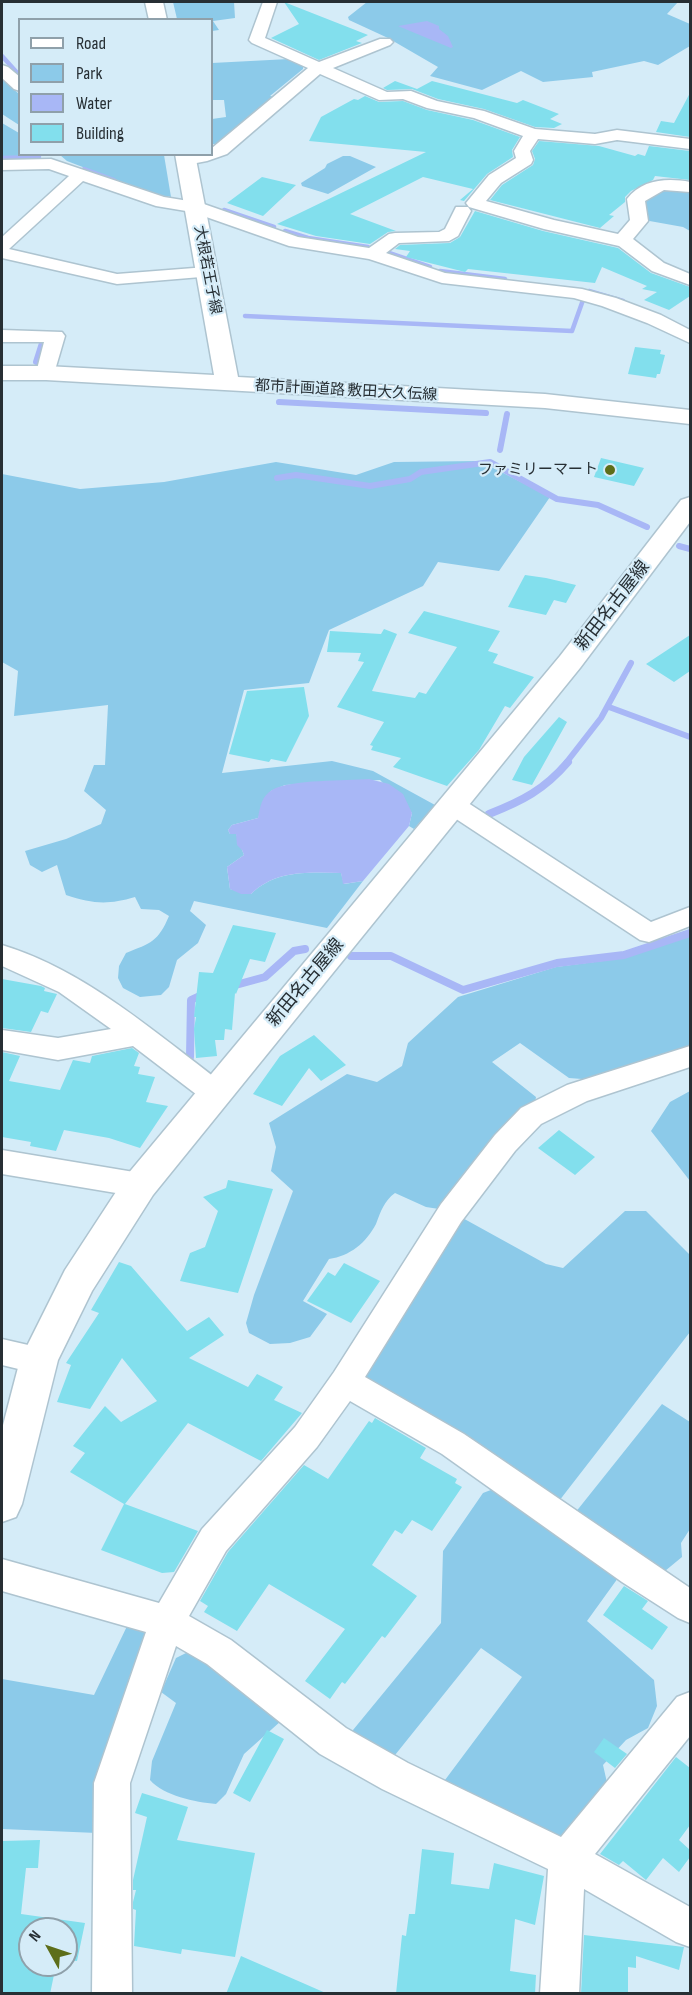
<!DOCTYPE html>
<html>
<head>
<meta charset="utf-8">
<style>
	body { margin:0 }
	#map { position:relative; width:692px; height:1995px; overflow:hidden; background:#d5ecf8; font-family:"Sofia Sans Condensed",sans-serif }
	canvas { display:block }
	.frame { position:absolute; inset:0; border:3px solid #272f34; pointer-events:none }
	.legend { position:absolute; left:18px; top:18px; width:195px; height:138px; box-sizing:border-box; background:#d5ecf8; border:2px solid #8fa0aa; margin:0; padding:8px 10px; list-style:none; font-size:18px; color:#272f34 }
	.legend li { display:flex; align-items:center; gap:12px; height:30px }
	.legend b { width:30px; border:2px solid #8fa0aa }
	.north { position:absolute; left:18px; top:1917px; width:60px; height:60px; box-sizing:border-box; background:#d5ecf8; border:2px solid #8fa0aa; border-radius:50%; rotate:310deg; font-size:16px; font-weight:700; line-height:24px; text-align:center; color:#272f34 }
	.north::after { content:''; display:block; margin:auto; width:21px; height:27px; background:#5d6e1a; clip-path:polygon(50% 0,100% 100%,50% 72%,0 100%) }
</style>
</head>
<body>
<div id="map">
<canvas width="692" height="1995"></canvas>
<div class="frame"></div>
<ul class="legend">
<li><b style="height:8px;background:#fff"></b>Road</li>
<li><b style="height:16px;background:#8ccae9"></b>Park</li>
<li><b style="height:16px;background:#a8b7f6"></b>Water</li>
<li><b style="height:16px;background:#82dfed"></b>Building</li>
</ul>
<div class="north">N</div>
</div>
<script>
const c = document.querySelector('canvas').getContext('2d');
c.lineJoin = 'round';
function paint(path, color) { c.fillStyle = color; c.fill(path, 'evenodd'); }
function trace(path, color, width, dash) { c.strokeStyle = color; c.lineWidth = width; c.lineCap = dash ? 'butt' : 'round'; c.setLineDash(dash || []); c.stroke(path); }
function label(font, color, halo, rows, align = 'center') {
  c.font = font + ' "Sofia Sans Condensed","Noto Sans JP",sans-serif'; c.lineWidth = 4.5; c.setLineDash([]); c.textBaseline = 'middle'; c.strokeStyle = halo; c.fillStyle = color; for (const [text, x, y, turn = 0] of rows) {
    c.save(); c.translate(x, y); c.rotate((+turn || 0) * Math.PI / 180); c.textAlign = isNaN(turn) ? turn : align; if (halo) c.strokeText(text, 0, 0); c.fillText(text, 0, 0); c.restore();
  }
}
paint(new Path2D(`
	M173 2H234L235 18 213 21 219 30 212 31V20L177 19Z
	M367 2H678L667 14 690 24V46L658 65 644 61 592 72 593 77 543 82 521 71 482 90 430 76 438 67 388 38 349 20 348 17Z
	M289 59 303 65V69L270 96 276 97 219 144H212V119L226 117 224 100H212V63Z
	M2 79 19 94V125L2 114Z
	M2 123 19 133 20 154 39 156H2Z
	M60 155H164L171 197 153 194 67 161Z
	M343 156H350L376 167 328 194 302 186 301 183 325 168 327 164Z
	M668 185 690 189V231L683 227 644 220 640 201Z
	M480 461 550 497 499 571 438 562 423 586 329 630 309 683 244 690 222 773 332 761 373 771 435 805 414 829 409 826 412 813 380 780 285 785 271 791 258 818 232 825 228 830 230 834H236L244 855 227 867 230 889 251 894C275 870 310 872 341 873L344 884 363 881 327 928 194 901 190 911 206 925 198 943 177 960 169 987 161 995 140 997 123 988 118 978 119 966 126 953C151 943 158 942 169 916L159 910 141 909 135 897C108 905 93 904 66 895L57 865 42 872 30 865 25 851 66 839 101 824 106 810 84 791 94 765H105L108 705 14 716 18 671 2 662V474L80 489 164 482 276 462 356 475 394 462Z
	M690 936V1053L595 1080 569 1078 520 1043 492 1062 536 1097 535 1103 439 1209 426 1207 395 1193C384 1201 381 1211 376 1224 366 1243 350 1256 329 1259L303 1301 327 1314 310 1337 290 1343 270 1344 249 1333 246 1323 254 1295 293 1191 271 1171 276 1147 269 1123 347 1074 377 1082 402 1066 408 1043 458 997 556 967 625 958Z
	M690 1091V1181L651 1131 670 1102Z
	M625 1211H646L690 1255V1332L559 1501 409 1403 360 1374 459 1216 546 1264 563 1268Z
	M662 1404 690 1422V1529L681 1543 682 1557 665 1571 571 1518Z
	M496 1488 618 1578 587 1621 654 1680 657 1706 648 1728 626 1740 603 1765 608 1787 567 1839 548 1838 442 1784 522 1677 481 1648 391 1760 355 1745 353 1730 441 1623 443 1551 483 1493Z
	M129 1622 147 1628 97 1833 2 1829V1679L94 1695Z
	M190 1651 200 1656 281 1721 244 1754 226 1794 216 1804C195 1802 164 1796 150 1780L152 1761 176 1703 161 1692 176 1658Z`), '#8ccae9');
paint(new Path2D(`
	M427 21 439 26V29L448 36 453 47 451 48 398 26Z
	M369 779 389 784 403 794 412 813 409 826 363 881 343 884 341 873C309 872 275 870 251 894H241L230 889 227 867 244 855 242 850 237 845 236 834H230L228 830 232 825 258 818C260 806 262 796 272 790 291 779 346 781 369 779Z`), '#a8b7f6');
trace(new Path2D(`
	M2 56 20 76
	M2 158 39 157
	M84 169 114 180
	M224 210 274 227
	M285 231 308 238 368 247
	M389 253 430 267
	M440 271 505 279
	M589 291 623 301
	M245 316 572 331 583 300`), '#a8b7f6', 4.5);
trace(new Path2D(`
	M36 340H43L36 362
	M279 402 486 413
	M500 450 507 414
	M277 478 296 475 370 486 410 479 421 472 490 462 557 499 598 505 647 527
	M679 546 690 549
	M609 707 690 737
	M566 763 601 718 631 663`), '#a8b7f6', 6);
trace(new Path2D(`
	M489 814C522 801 544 790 568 762
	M351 956H391L463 990 557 963 624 955 690 933
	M232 986 265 977 294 951 305 949
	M190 1057 191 1000 206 993`), '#a8b7f6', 8);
paint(new Path2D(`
	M284 2 368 35 356 41 362 43 319 60 271 38 299 24Z
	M395 81 417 89 432 81 517 103 523 100 559 114 550 119 562 124 554 128 535 127 484 109 438 99 412 89 387 90 383 88Z
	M690 93V137L656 132 661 121 674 123Z
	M365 96 379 102 403 101 427 110 473 120 520 137 512 150 513 157 487 174 464 201 460 200 473 189 423 177 350 214 396 231 388 232 370 244 316 236 277 224 426 152 309 141 321 117 354 99 358 100Z
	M539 141 599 146 635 156 638 154 645 156 649 146 690 151V180L655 176 653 180 631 191 625 197V202L609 215 614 216 600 228 490 200 502 185 533 165 535 159 532 151Z
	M262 177 296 185 263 216 227 203Z
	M475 211 543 231 618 248 651 273 690 287V296L669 310 644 300 657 292 642 289 647 286 602 267 595 283 468 269 465 272 406 257 410 251 395 249 400 245 450 243 460 237Z
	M635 347 661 350 660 354 665 355 660 374H657L656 378 628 374Z
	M601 458 644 468 634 486 594 477Z
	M525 575 546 578 576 585 566 603 554 600 546 615 508 607Z
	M424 611 500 631 488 651 498 654 493 663 534 677 510 708 505 706 479 750 447 786 393 767 401 758 371 750 373 746 370 745 384 722 337 707 364 662 358 661 361 653 327 652 330 631 381 634 384 629 397 634 372 691 415 698 419 692 426 694 457 647 408 633Z
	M690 635V671L674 682 646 664Z
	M304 687 309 716 286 762 271 759 269 762 229 754 247 691Z
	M559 717 567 722 532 785 512 780 524 757Z
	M233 925 276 933 265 962 250 959 236 994 235 993 232 1030 225 1029 224 1040H215L217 1056 196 1058 194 1029 196 1017H194L199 972 213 973Z
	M2 979 41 986 45 988 44 991 57 994 48 1013 41 1011 31 1032 2 1028Z
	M314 1035 346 1065 321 1081 309 1068 282 1106 253 1094 280 1056Z
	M132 1048 139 1053 134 1066 140 1067 138 1074 155 1077 146 1102 168 1106 140 1148 109 1138 64 1130 56 1151 30 1146 31 1142 2 1137V1052L20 1056 9 1081 60 1090 73 1060 90 1063 92 1056Z
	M559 1130 595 1157 575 1175 538 1148Z
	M228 1180 273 1189 238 1293 180 1281 190 1253 205 1247 218 1211 203 1197 226 1188Z
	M119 1262 131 1266 187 1331 209 1317 224 1335 189 1358 248 1387 257 1374 283 1387 274 1400 302 1413 261 1461 188 1423 125 1504 198 1531 174 1572 162 1573 101 1550 124 1504 70 1472 85 1453 73 1446 105 1406 121 1422 157 1401 122 1358 90 1409 57 1402 71 1365 66 1363 99 1313 91 1310Z
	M344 1263 380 1281 351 1323 307 1301 328 1272 335 1276Z
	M375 1418 426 1448 420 1458 457 1479 455 1483 462 1487 432 1531 412 1520 402 1534 395 1530 372 1565 417 1596 385 1638 382 1636 345 1684 342 1682 330 1699 305 1681 345 1629 269 1584 237 1631 204 1612 208 1606 200 1601 228 1552 304 1465 328 1479 369 1421 372 1423Z
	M624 1586 648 1601 642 1609 668 1627 652 1650 603 1615Z
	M267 1730 284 1739 250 1802 233 1793Z
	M604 1738 627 1754 615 1768 594 1752Z
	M676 1757 690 1768V1825L679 1840 690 1850V1857L679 1872 663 1858 646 1880 623 1861 619 1865 600 1854Z
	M142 1793 188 1807 177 1840 255 1853 235 1957 182 1949 181 1954 134 1946 136 1910 133 1909V1902L136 1890H133V1880L147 1817 135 1813Z
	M40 1840 38 1868H26L21 1914 85 1923 77 1961 66 1960V1929H30V1965H56L50 1994H2V1841Z
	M422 1849 454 1853 451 1884 489 1889 494 1863 544 1876 535 1925 515 1919 510 1971 536 1975 535 1994H396L402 1935 406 1936 409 1914H415Z
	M584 1935 684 1947 679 1970 636 1956V1968L628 1967V1994H581Z
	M241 1956 328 1994H226Z`), '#82dfed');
const street = new Path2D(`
	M263 2H277L265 38 319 62 380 39H390L393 42 390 45 333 68 387 92 411 91 437 101 484 111 535 129 595 134 617 130 690 139V149L617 140 595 144 538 139 530 151 533 160 531 164 501 183 486 201 554 220 618 234 630 220 627 199C642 179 668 178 690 182V192L664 190 645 201 648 221 633 239 664 263 690 274V285L652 271 619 246 544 229 469 207 466 203 489 175 516 158 514 151 523 136 474 118 427 108 403 99 379 100 320 74 227 154 207 161 186 165 180 164 178 160 180 156 212 154V148L308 68 252 43 249 40Z
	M2 65 8 67 20 77V91L14 89 2 78Z
	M51 159 164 197 201 203 298 237 369 248 389 234 395 233 439 232 445 229 456 207H468L471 211 458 236 449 241 399 243 386 253 445 273 582 289 616 298 661 315 690 330V343L647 323 602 306 574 298 442 283 369 259 289 246 192 212 156 206 83 181 9 249 117 274 207 267 213 268 216 272 213 276 117 284 2 258V237L69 176 49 169 2 170V160Z
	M2 330 62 332 65 336 53 377H39L36 373 44 342H2Z
	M453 797 462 799 651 922 690 907V926L649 942 640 940 444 811 441 805 444 799Z
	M2 945C87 971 155 1033 225 1085L229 1093 225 1101 215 1104 205 1101 133 1046 58 1060 2 1050V1030L58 1038 111 1029 59 992 2 966Z
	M690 1046V1067L587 1101 541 1124 515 1151 461 1222 365 1377 464 1434 690 1588V1623L678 1618 622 1582 442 1454 350 1401 317 1447 226 1551 189 1616 231 1640 346 1728 408 1763 561 1837 677 1697 690 1692V1736L595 1854 690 1907V1947L676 1942 584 1889 579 1994H540L548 1869 382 1789 320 1754 207 1664 176 1646 130 1783 132 1994H92L94 1783 146 1632 2 1591V1559L159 1603 202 1529 295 1427 334 1372 441 1204 495 1135 521 1108 567 1085Z
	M2 1150 140 1173 150 1177 155 1185 150 1193 140 1197 2 1174Z
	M2 1339 50 1350 55 1360 50 1370 39 1374 2 1365Z`);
const secondary = new Path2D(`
	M145 2H163L167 20H149Z
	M175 154H195L238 377 545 394 690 410V424L545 408 46 380H2V366H46L214 375Z
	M690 497V522L580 668 153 1195 92 1291 58 1360 22 1504 16 1517 2 1522V1429L20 1360 65 1270 127 1175 560 656 681 500Z`);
trace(street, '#aec4d0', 3);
trace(secondary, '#aec4d0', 3);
paint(street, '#fff');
paint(secondary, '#fff');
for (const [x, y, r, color] of [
	[610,470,6,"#5d6e1a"]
]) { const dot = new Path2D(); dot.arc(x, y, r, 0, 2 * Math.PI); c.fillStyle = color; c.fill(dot); trace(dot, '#d5ecf8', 2); }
label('15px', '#272f34', '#d5ecf8', [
	["大根若王子線",207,270,79],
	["都市計画道路 敷田大久伝線",346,391,3]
]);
label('15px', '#272f34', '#d5ecf8', [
	["ファミリーマート",598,470]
], 'right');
label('18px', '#272f34', '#d5ecf8', [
	["新田名古屋線",613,606,-52],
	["新田名古屋線",306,983,-50]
]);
</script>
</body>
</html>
